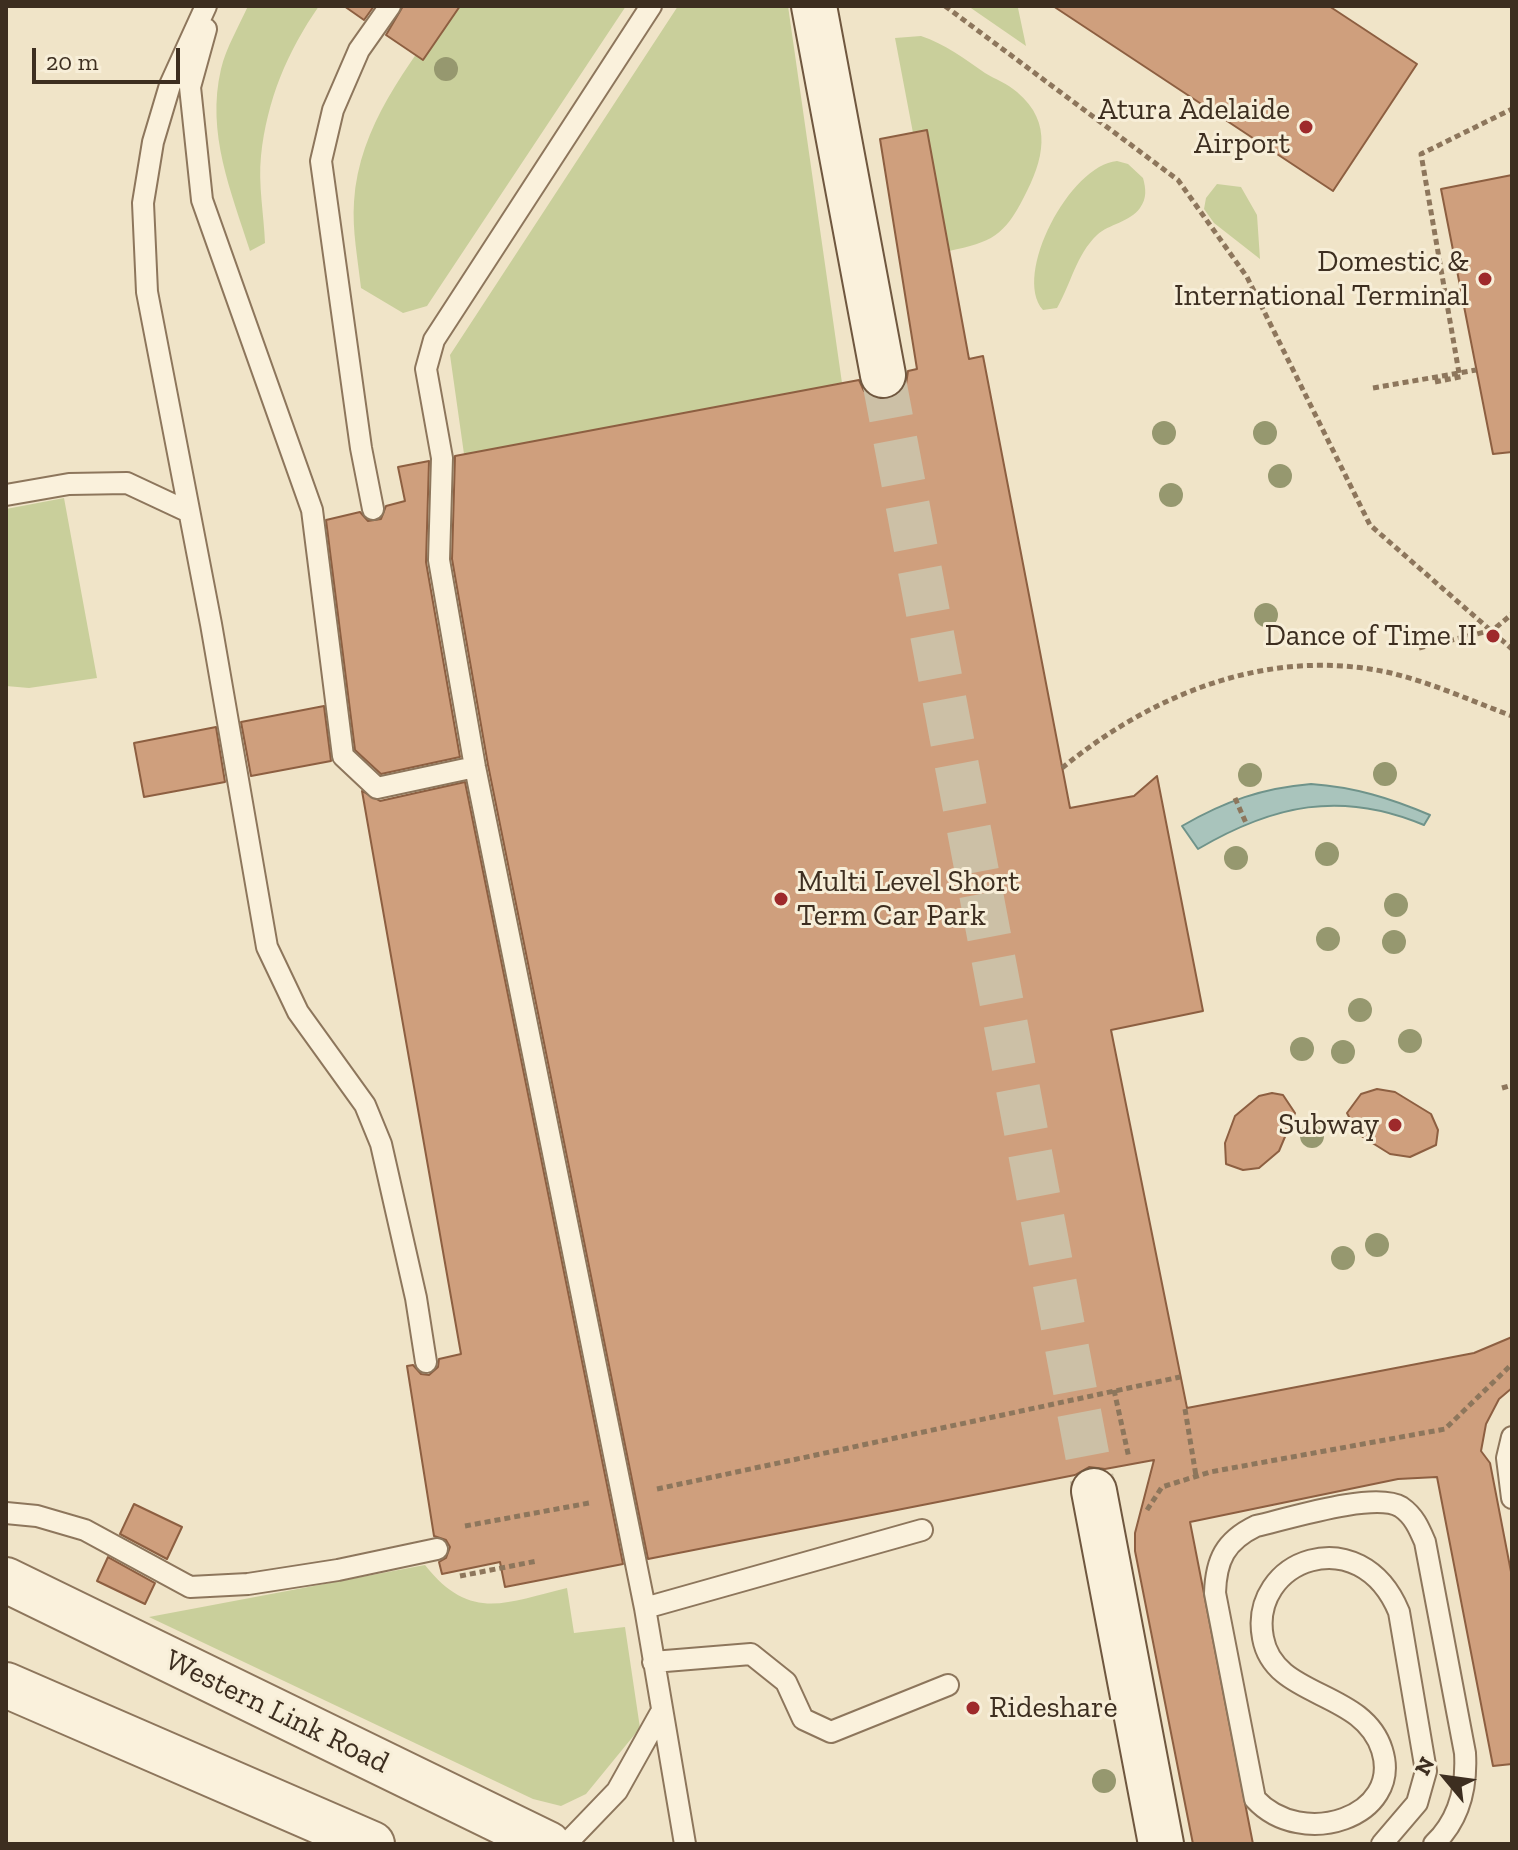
<!DOCTYPE html>
<html>
<head>
<meta charset="utf-8">
<style>
	body { margin:0 }
	#map { position:relative; width:1518px; height:1850px; overflow:hidden; background:#f0e4c8; font-family:"Zilla Slab",serif }
	canvas { display:block }
	.frame { position:absolute; inset:0; border:8px solid #3d2e20; pointer-events:none }
	.north { position:absolute; left:1406px; top:1738px; width:80px; height:80px; -webkit-text-stroke:6px #f7eed8; paint-order:stroke; rotate:299deg; font-size:22px; font-weight:700; line-height:32px; text-align:center; color:#3d2e20 }
	.north::after { content:''; display:block; margin:auto; width:28px; height:36px; background:#3d2e20; clip-path:polygon(50% 0,100% 100%,50% 72%,0 100%) }
	.scale { position:absolute; left:32px; top:48px; width:148px; height:36px; box-sizing:border-box; border:4px solid #3d2e20; border-top:0; padding-left:10px; font-size:24px; line-height:28px; white-space:nowrap; color:#3d2e20; -webkit-text-stroke:6px #f7eed8; paint-order:stroke }
</style>
</head>
<body>
<div id="map">
<canvas width="1518" height="1850"></canvas>
<div class="frame"></div>
<div class="north">N</div>
<div class="scale">20 m</div>
</div>
<script>
const c = document.querySelector('canvas').getContext('2d');
c.lineJoin = 'round';
function paint(path, color) { c.fillStyle = color; c.fill(path, 'evenodd'); }
function trace(path, color, width, dash) { c.strokeStyle = color; c.lineWidth = width; c.lineCap = dash ? 'butt' : 'round'; c.setLineDash(dash || []); c.stroke(path); }
function label(font, color, halo, rows, align = 'center') {
  c.font = font + ' "Zilla Slab",serif'; c.lineWidth = 6; c.setLineDash([]); c.textBaseline = 'middle'; c.strokeStyle = halo; c.fillStyle = color; for (const [text, x, y, turn = 0] of rows) {
    c.save(); c.translate(x, y); c.rotate((+turn || 0) * Math.PI / 180); c.textAlign = isNaN(turn) ? turn : align; if (halo) c.strokeText(text, 0, 0); c.fillText(text, 0, 0); c.restore();
  }
}
paint(new Path2D(`
	M248 6H319C287 52 267 100 261 156 258 184 264 215 265 243L250 251C231 191 206 133 221 69 226 48 239 26 248 6Z
	M450 6H626L427 306 403 313 361 288C358 260 352 230 354 202 359 125 408 67 450 6Z
	M678 6H788L842 383 464 454 450 355Z
	M968 6 1018 8 1026 46Z
	M921 36C945 44 965 59 985 73 995 79 1008 84 1017 92 1054 123 1043 161 1024 197 1004 236 992 242 949 251L927 131 913 133 895 38Z
	M1117 161 1128 164 1143 178C1146 189 1147 198 1140 208 1130 222 1109 224 1097 235 1076 255 1071 284 1057 308L1043 310C1012 275 1070 165 1117 161Z
	M1217 184 1241 187 1257 215 1260 259 1214 223 1204 209 1206 198Z
	M64 498 97 678 29 688 6 686V509Z
	M425 1565C470 1622 505 1603 567 1588L574 1633 625 1627 640 1728 586 1794 561 1806 533 1799 149 1617Z`), '#c9cf9b');
const water = new Path2D(`
	M1311 784C1354 787 1390 798 1430 815L1424 825C1341 790 1273 805 1198 849L1182 826C1225 801 1263 788 1311 784Z`);
paint(water, '#a9c4bc');
trace(water, '#6f938a', 2);
const building = new Path2D(`
	M344 6H374L364 20Z
	M403 6H460L423 60 386 35Z
	M1053 6H1329L1417 64 1333 191Z
	M927 130 969 359 983 356 1070 808 1134 796 1157 776 1203 1011 1111 1030 1187 1408 1474 1353 1512 1337V1388L1499 1399 1486 1424 1481 1451 1490 1463 1512 1577V1764L1493 1766 1437 1477 1398 1479 1190 1522 1253 1844H1193L1135 1551V1533L1154 1460 1105 1469 1089 1467 1075 1475 648 1559 488 765 452 559 455 456 859 380 864 391 874 398 887 400 899 394 906 384 908 371 917 369 880 139Z
	M1512 175V452L1493 454 1441 189Z
	M429 461 426 562 460 757 381 774 355 750 326 520 360 512 368 521 381 519 386 506 405 501 398 467Z
	M324 706 331 761 251 776 241 722Z
	M216 727 225 782 144 797 134 743Z
	M465 782 623 1564 505 1587 500 1562 442 1574 439 1562 446 1558 450 1547 446 1540 434 1536 407 1366 413 1365 421 1374 429 1375 438 1367 439 1359 461 1354 362 791 380 801Z
	M1377 1089 1395 1092 1431 1114 1438 1130 1436 1145 1410 1157 1390 1154 1358 1134 1347 1113 1361 1094Z
	M1272 1093 1283 1095 1295 1113 1279 1151 1259 1168 1243 1170 1226 1164 1225 1143 1235 1116 1259 1096Z
	M134 1504 182 1527 167 1559 120 1534Z
	M108 1557 155 1583 145 1604 97 1581Z`);
paint(building, '#cf9f7d');
trace(building, '#8d5f41', 2);
trace(new Path2D(`
	M883 375 1094 1491`), '#ccc0a6', 44, [44, 22]);
const service = new Path2D(`
	M206 6 170 85 153 142 143 203 147 292 211 624 267 947 298 1012 365 1105 381 1144 416 1298 426 1362
	M651 6 434 340 426 369 442 458 439 560 475 767 645 1608 685 1844
	M206 29 190 87 202 200 312 510 343 756 377 788 475 767
	M6 495 69 484 127 483 189 512
	M373 509 361 448 321 161 333 110 359 50 390 6
	M1512 1437 1507 1458 1512 1498
	M6 1513 37 1516 85 1530 190 1587 248 1584 338 1570 437 1549
	M645 1608 922 1530
	M653 1662 751 1654 786 1682 803 1719 831 1732 948 1685
	M566 1844 617 1791 660 1714
	M1382 1844 1417 1803 1426 1771 1399 1612C1360 1518 1248 1560 1263 1638 1274 1699 1363 1689 1382 1750 1403 1817 1302 1850 1255 1799L1215 1593C1216 1560 1225 1541 1256 1526 1287 1519 1375 1491 1401 1507 1414 1516 1419 1528 1425 1542L1465 1753C1467 1787 1459 1820 1434 1844`);
const tertiary = new Path2D(`
	M6 1580 548 1844
	M6 1685 372 1844`);
const secondary = new Path2D(`
	M814 6 883 375
	M1094 1491 1161 1844`);
trace(service, '#8d765c', 24);
trace(tertiary, '#8d765c', 48);
trace(secondary, '#6f573f', 48);
trace(new Path2D(`
	M945 6 1178 180 1247 277 1370 525 1512 649
	M1459 373 1421 154 1512 109
	M1435 382 1464 376
	M1373 388 1476 370
	M1419 648 1493 630 1512 614
	M1062 768C1154 693 1270 646 1391 673 1432 683 1472 701 1512 716
	M1235 798 1246 823
	M1502 1088 1512 1085
	M1114 1390 1129 1458
	M1185 1409 1196 1476
	M657 1489 1180 1377
	M1147 1510 1162 1487 1210 1472 1445 1429 1512 1364
	M465 1526 589 1503
	M460 1576 537 1561`), '#8d765c', 5, [6, 4]);
trace(service, '#faf1dc', 20);
trace(tertiary, '#faf1dc', 44);
trace(secondary, '#faf1dc', 44);
c.fillStyle = '#96986f';
for (const [x, y] of [
	[446,69],
	[1164,433],
	[1265,433],
	[1280,476],
	[1171,495],
	[1266,615],
	[1385,774],
	[1250,775],
	[1327,854],
	[1236,858],
	[1396,905],
	[1328,939],
	[1394,942],
	[1360,1010],
	[1410,1041],
	[1302,1049],
	[1343,1052],
	[1312,1136],
	[1377,1245],
	[1343,1258],
	[1104,1781]
]) { c.beginPath(); c.arc(x, y, 12, 0, 2 * Math.PI); c.fill(); }
for (const [x, y, r, color] of [
	[1306,127,8,"#9e2a2b"],
	[1485,279,8,"#9e2a2b"],
	[1493,636,8,"#9e2a2b"],
	[781,899,8,"#9e2a2b"],
	[1395,1125,8,"#9e2a2b"],
	[973,1708,8,"#9e2a2b"]
]) { const dot = new Path2D(); dot.arc(x, y, r, 0, 2 * Math.PI); c.fillStyle = color; c.fill(dot); trace(dot, '#f7eed8', 3); }
label('30px', '#3d2e20', '#f7eed8', [
	["Atura Adelaide",1290,110],
	["Airport",1290,144],
	["Domestic &",1469,262],
	["International Terminal",1469,296],
	["Dance of Time II",1477,636],
	["Multi Level Short",797,882,"left"],
	["Term Car Park",797,916,"left"],
	["Subway",1379,1125],
	["Rideshare",989,1708,"left"]
], 'right');
label('30px', '#3d2e20', '#f7eed8', [
	["Western Link Road",277,1712,26]
]);
</script>
</body>
</html>
